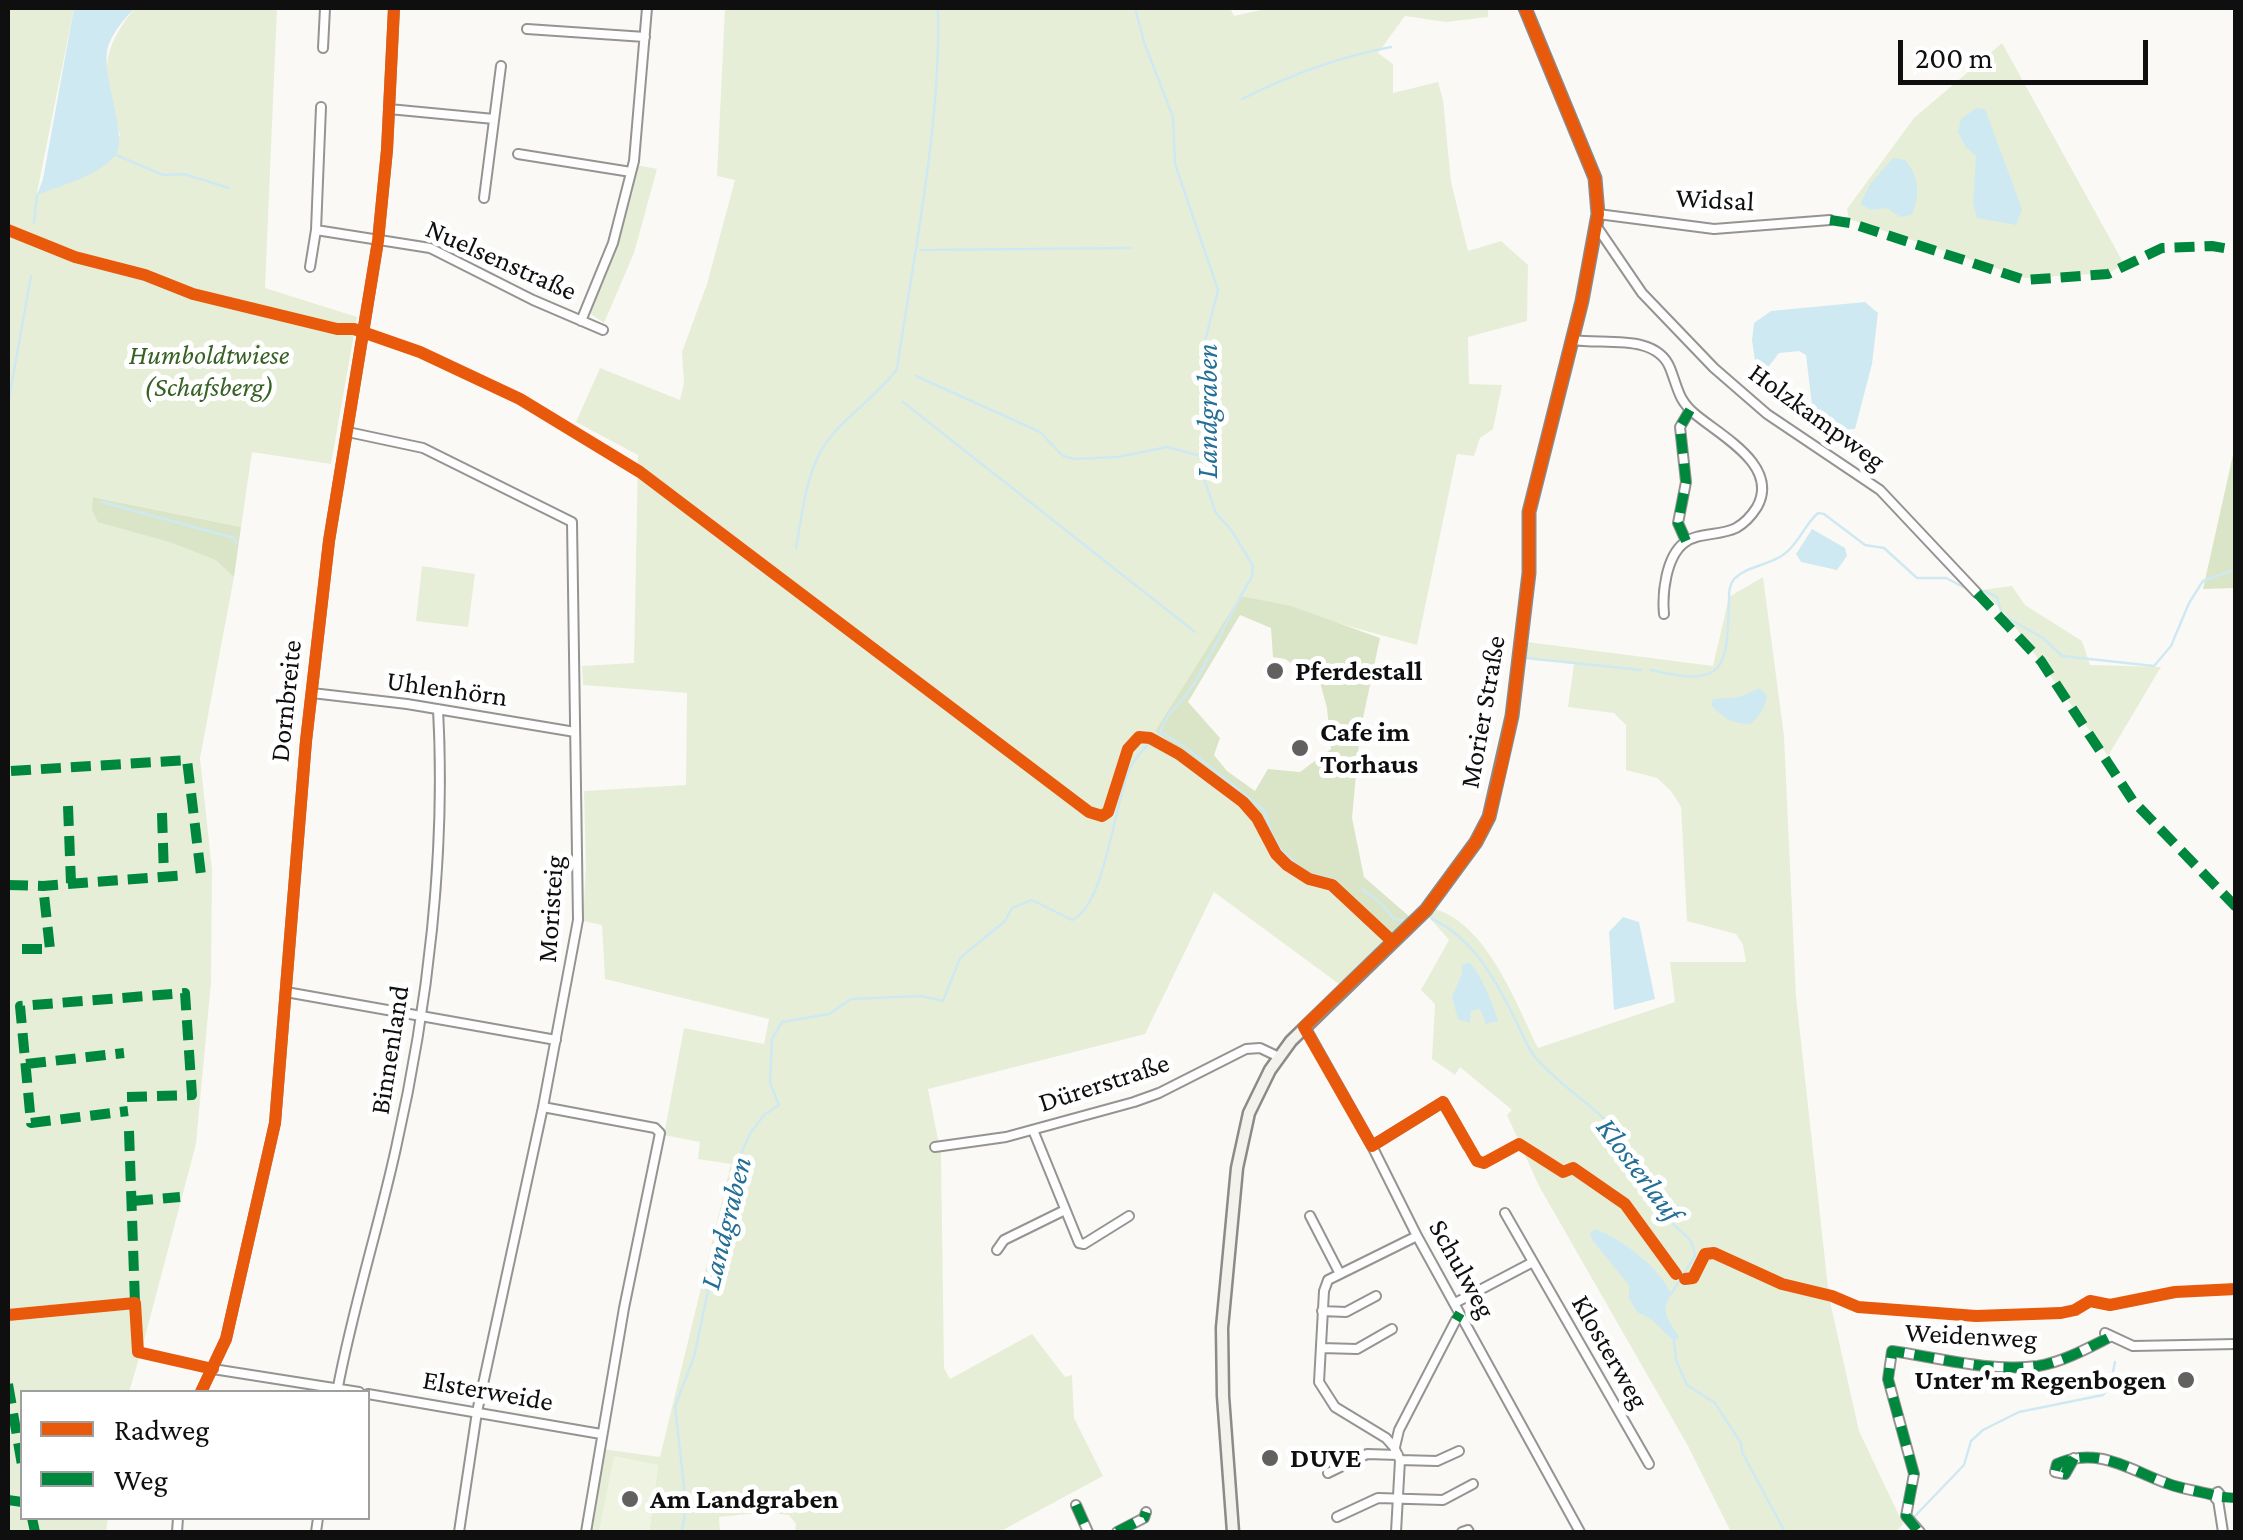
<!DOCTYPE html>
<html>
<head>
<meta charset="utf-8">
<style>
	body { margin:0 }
	#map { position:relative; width:2243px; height:1540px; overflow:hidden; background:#fbf9f5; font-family:"Crimson Pro",serif }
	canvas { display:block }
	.frame { position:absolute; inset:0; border:10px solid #0f0f0f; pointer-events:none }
	.legend { position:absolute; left:20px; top:1390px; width:350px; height:130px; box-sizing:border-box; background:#fff; border:2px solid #9f9f9f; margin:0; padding:12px 18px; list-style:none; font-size:30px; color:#0f0f0f }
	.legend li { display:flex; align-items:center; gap:20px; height:50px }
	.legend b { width:50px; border:2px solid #9f9f9f }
	.scale { position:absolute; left:1898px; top:40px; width:250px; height:45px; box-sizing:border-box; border:5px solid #0f0f0f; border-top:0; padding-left:12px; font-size:30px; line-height:35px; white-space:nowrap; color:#0f0f0f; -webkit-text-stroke:8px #fff; paint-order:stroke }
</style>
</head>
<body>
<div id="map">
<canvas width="2243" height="1540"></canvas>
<div class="frame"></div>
<ul class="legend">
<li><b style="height:12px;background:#e8590c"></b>Radweg</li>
<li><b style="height:12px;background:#00873e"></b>Weg</li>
</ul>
<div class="scale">200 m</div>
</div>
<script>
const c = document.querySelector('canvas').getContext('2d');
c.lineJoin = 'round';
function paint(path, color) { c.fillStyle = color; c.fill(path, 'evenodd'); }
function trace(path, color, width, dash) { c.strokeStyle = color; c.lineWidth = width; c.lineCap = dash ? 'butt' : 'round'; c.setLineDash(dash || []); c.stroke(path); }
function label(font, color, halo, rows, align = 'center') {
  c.font = font + ' "Crimson Pro",serif'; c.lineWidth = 10; c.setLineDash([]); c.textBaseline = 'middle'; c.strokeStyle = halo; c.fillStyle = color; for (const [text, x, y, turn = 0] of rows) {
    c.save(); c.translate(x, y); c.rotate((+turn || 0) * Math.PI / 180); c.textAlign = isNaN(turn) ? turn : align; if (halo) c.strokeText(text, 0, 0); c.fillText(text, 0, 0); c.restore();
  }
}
paint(new Path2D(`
	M8 8H74L37 193 120 135C104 78 96 56 135 8H277L265 288 357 317 331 464 252 452 241 527 94 497 169 542 217 560 234 577 200 758 212 870 211 982 196 1144 142 1348 140 1300 18 1313 20 1317 133 1306 136 1354 140 1355 129 1392H22V1518H108L106 1532H8Z
	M725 8H1230L1234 16 1269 8H1488V17L1446 22 1405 16 1378 53 1393 64V93L1438 82 1443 100 1451 182 1468 251 1501 241 1528 265 1527 321 1468 337 1469 384 1502 385 1493 429 1480 438 1474 456 1457 454 1417 645 1240 596 1155 731 1246 799 1259 816 1274 845 1387 940 1339 984 1214 892 1145 1034 928 1089 941 1154 944 1368 950 1379 1032 1334 1065 1377 1072 1375 1074 1418 1103 1476 999 1532H795L796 1524 789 1515 767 1512 719 1517 720 1532H649L658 1465 615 1457 599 1532H589L602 1449 660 1457 731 1164 698 1159 700 1142 664 1135 684 1028 764 1044 769 1019 605 979 602 925 583 921 586 867 584 791 686 785 687 693 583 685 582 666 634 663 638 455 576 422 600 368 680 400 684 383 682 352 707 284 735 180 717 176Z
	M2002 43 2124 264 2109 273 2025 278 1849 219 1847 209 1914 118Z
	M636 165 657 169 634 253 604 323 588 312 615 246Z
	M422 566 475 574 468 627 416 621Z
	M1763 577 1784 736 1796 996 1829 1297 1859 1431 1903 1524 1896 1532H1731L1688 1446 1539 1186 1507 1115 1512 1110 1460 1067 1455 1075 1432 1059 1435 1004 1421 990 1449 940 1428 916 1434 909C1486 922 1517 1005 1538 1048L1675 1002 1670 962H1746L1743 945 1736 934 1687 921 1681 807 1671 791 1657 778 1626 770V725L1614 713 1568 707 1574 664 1526 658 1527 642 1713 666 1729 597Z
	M2012 586 2025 605 2082 641 2090 665 2161 667 2108 756 2008 617 1982 590Z`), '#e7eed7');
paint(new Path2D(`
	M2235 446V588L2203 589Z
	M93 497 241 527 234 577 216 560 169 542 98 522 92 510Z
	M1240 596 1291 606 1380 638 1360 732 1352 818 1364 877 1411 918 1387 940 1274 845 1259 816 1246 799 1155 731ZM1240 615 1271 628 1273 657 1285 659 1320 682 1327 708 1331 749 1300 772 1268 769 1255 791 1227 771 1214 755 1220 738 1188 702Z`), '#d9e5c6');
paint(new Path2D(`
	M614 1456 658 1465 649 1532H599Z`), '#eff3e1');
paint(new Path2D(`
	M74 8H135C125 18 112 33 108 47 100 75 130 138 115 156 96 177 62 185 37 195L43 179Z
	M1976 108 1985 109 2022 209 2016 225 1977 218 1973 203 1976 156 1965 146 1958 132 1961 119Z
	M1893 158 1905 160C1920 177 1920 195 1912 215L1900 217 1887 208 1871 210 1860 204 1871 183Z
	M1865 302 1878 313 1872 364 1855 429 1837 430 1813 414 1806 355 1799 351 1779 353 1763 374 1756 368 1752 340 1754 323 1771 311Z
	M1812 529 1845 548 1847 556 1837 570 1801 562 1796 554Z
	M1760 688 1767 696C1765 708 1759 717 1750 724 1732 724 1723 718 1711 705L1713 699 1739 697Z
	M1623 917 1639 922 1655 999 1614 1010 1609 932Z
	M1469 962C1483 977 1492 1002 1498 1021L1486 1024 1480 1009 1471 1011 1470 1023 1458 1019 1452 997 1462 974V965Z
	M1595 1229C1621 1238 1662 1269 1671 1295 1659 1311 1670 1322 1679 1337L1674 1341 1651 1319 1637 1312 1629 1298V1285L1593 1241 1590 1234Z`), '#cfe9f2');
trace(new Path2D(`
	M1135 8 1145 45 1173 117 1175 164 1218 290 1204 345 1208 378 1203 476 1216 513 1232 531 1253 566 1252 577C1229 613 1213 655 1189 691 1179 705 1167 713 1161 730
	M1242 99C1290 75 1338 57 1391 47
	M116 155 163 175 184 174 229 188
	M34 223 37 195
	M921 250 1130 248
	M916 376 1040 432 1063 456 1075 459 1118 457 1167 447 1204 457
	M903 402 1195 632
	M8 404 31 276
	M102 502 234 538 236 543
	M796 548C802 516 805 478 822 449 837 422 877 397 897 369 914 253 941 124 938 8
	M1984 591 1997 597 2002 615 2043 638 2062 656 2154 666 2171 646 2189 603 2203 581 2236 569
	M1526 658 1641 670
	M1651 670C1726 688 1727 669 1729 601 1729 593 1729 585 1734 579 1747 566 1769 565 1783 555 1799 544 1804 525 1818 513L1824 514 1865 545 1884 548 1917 578H1946L1971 591
	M1362 889 1381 903 1394 919 1403 920
	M1432 919C1472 937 1495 979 1514 1017 1521 1030 1526 1046 1535 1057 1560 1087 1595 1105 1620 1135 1641 1161 1650 1194 1670 1220 1682 1237 1691 1231 1695 1256L1671 1294
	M1674 1341 1676 1360 1687 1385 1715 1403 1741 1443 1742 1452 1785 1532
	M1915 1516 1964 1465 1971 1441 1983 1430 2019 1412 2103 1395 2110 1386 2115 1362
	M682 1532 686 1505 675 1406 694 1357 727 1201 740 1156 751 1132 764 1115 779 1105 770 1083 772 1039 782 1022 829 1014 851 999 921 996 943 1001 960 958 1005 921 1012 908 1032 900 1072 920C1106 905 1114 802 1130 768 1137 754 1150 743 1161 732L1188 749 1264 810 1272 835 1281 849 1304 872 1335 880`), '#cfe9f2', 2.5);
const minor = new Path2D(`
	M527 29 645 37
	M323 48 325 8
	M389 109 494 119
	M518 154 631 172
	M484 198 501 66
	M1598 214 1714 229 1830 220
	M1597 227 1642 293 1714 368 1767 414 1880 490 1977 593
	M316 230 430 248 533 300 603 330
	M310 267 316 230 321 107
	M581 321 613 243 634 161 647 8
	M1573 340C1603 345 1656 333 1670 368 1678 388 1678 400 1695 414 1721 436 1780 466 1757 507 1752 515 1745 523 1736 528 1720 536 1698 532 1684 543 1666 557 1662 593 1664 614
	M348 432 423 448 572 522 578 920 543 1107 477 1412 459 1532
	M1686 541 1678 523 1686 482 1680 427 1690 410
	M312 693 407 704 575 732
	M286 992 556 1040
	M1305 1027 1372 1146 1417 1236 1580 1532
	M543 1107 655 1128 660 1133 624 1308 586 1532
	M1033 1130 1079 1243 1084 1244 1129 1216
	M1372 1146 1443 1102 1468 1146
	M935 1147 1006 1137 1134 1102 1159 1093 1246 1049 1260 1048 1279 1057
	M1505 1213 1649 1464
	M1310 1216 1340 1274
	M997 1250 1004 1240 1065 1210
	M1455 1303 1533 1262
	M1322 1311 1346 1312 1376 1296
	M2105 1333 2133 1346 2236 1344
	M1321 1348 1357 1349 1392 1329
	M213 1369 359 1392
	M201 1392 226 1339 275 1123 306 741 329 541 378 241 387 150 394 8
	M337 1392C352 1310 378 1230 396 1148 428 1007 446 852 438 709
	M368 1394 601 1434
	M1395 1447 1399 1430 1456 1320
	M2074 1458 2065 1474 2055 1472 2057 1464C2097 1446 2128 1469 2166 1483 2181 1489 2198 1491 2213 1495
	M1400 1460 1437 1461 1459 1451
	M1328 1473 1367 1454 1398 1455
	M2218 1492 2222 1497 2217 1500 2213 1495Z
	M2218 1500 2223 1532
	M1076 1505 1088 1532
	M1337 1517 1378 1498 1443 1500 1473 1484
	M177 1532 178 1518
	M316 1532 318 1518
	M1117 1532 1144 1518 1146 1512
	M1396 1532 1400 1460 1394 1447 1386 1438 1335 1407 1319 1382 1324 1291 1328 1280 1417 1236
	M1462 1532 1468 1530 1469 1532
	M1920 1532 1906 1516 1914 1474 1888 1379 1892 1351C1939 1358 1990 1372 2038 1366 2063 1362 2088 1348 2110 1337`);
const secondary = new Path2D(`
	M1233 1532 1223 1396 1222 1328 1237 1168 1249 1113 1270 1070 1291 1041 1426 910 1476 842 1489 817 1512 716 1529 573V512L1582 301 1598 214 1595 178 1525 8`);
trace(minor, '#959493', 12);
trace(secondary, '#8c8b89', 15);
trace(minor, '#fefefe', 8);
trace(secondary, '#f4f2ec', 10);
trace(new Path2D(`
	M1830 220 1850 223 2025 280 2108 274 2162 248 2212 246 2236 250
	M1686 541 1678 523 1686 482 1680 427 1690 410
	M1977 593 2041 661 2133 801 2236 907
	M11 771 187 760 201 875
	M68 806 71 883
	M162 813 164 876
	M8 885 43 886 187 875
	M22 949H50L43 886
	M26 1064 124 1053
	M127 1097 192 1095 185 993 20 1006 31 1123 128 1111
	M129 1131 135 1303
	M133 1201 180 1197
	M1456 1320 1460 1313
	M8 1384 22 1465
	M2074 1458 2065 1474 2055 1472 2057 1464C2097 1446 2128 1469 2166 1483 2181 1489 2198 1491 2213 1495
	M2222 1497 2236 1498
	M8 1500 22 1502
	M1076 1505 1088 1532
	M32 1518 35 1532
	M1917 1530 1906 1516 1914 1474 1888 1379 1892 1351C1939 1358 1990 1372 2038 1366 2063 1362 2088 1348 2110 1337
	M1117 1532 1144 1518 1146 1512`), '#00873e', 10, [20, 10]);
trace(new Path2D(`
	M1525 8 1595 178 1598 214 1582 301 1529 512V573L1512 716 1502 763 1489 817 1476 842 1426 910 1304 1027 1372 1146 1443 1102 1477 1161 1484 1163 1519 1144 1563 1172 1573 1168 1625 1204 1676 1274
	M8 230 75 257 145 275 193 294 337 329H354L420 352 520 399 640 472 1089 812 1102 816 1108 812 1128 749 1139 737 1150 738 1179 754 1243 802 1257 818 1276 854 1287 865 1309 879 1332 885 1393 942
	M1685 1279 1693 1278 1705 1254 1714 1253 1782 1284 1832 1296 1858 1307 1976 1316 2061 1313 2075 1310 2090 1301 2110 1305 2175 1292 2236 1289
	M8 1315 135 1303 138 1352 213 1369
	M201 1392 226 1339 275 1123 306 741 329 541 378 241 387 150 394 8`), '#e8590c', 12);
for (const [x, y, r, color] of [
	[1275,671,10,"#626160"],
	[1300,748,10,"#626160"],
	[2186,1380,10,"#626160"],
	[1270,1458,10,"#626160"],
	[630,1499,10,"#626160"]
]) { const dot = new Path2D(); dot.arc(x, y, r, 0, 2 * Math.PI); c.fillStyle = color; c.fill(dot); trace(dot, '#fff', 4); }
label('28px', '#0f0f0f', '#fff', [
	["Widsal",1715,200,3],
	["Nuelsenstraße",501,260,24],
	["Holzkampweg",1817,417,36],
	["Uhlenhörn",447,689,8],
	["Dornbreite",286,701,-84],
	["Morier Straße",1483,712,-80],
	["Moristeig",551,909,-86],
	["Binnenland",390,1050,-81],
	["Dürerstraße",1104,1083,-18],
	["Schulweg",1462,1269,61],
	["Weidenweg",1971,1336,3],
	["Klosterweg",1610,1352,60],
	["Elsterweide",488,1391,10]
]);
label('italic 28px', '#376125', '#fff', [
	["Humboldtwiese",209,355],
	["(Schafsberg)",209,387]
]);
label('bold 28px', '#0f0f0f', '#fff', [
	["Pferdestall",1295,671],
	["Cafe im",1320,732],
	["Torhaus",1320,764],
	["Unter'm Regenbogen",2166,1380,"right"],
	["DUVE",1290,1458],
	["Am Landgraben",650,1499]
], 'left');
label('italic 30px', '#246f95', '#fff', [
	["Landgraben",1208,411,-90],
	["Klosterlauf",1639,1170,53],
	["Landgraben",726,1223,-76]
]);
</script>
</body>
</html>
